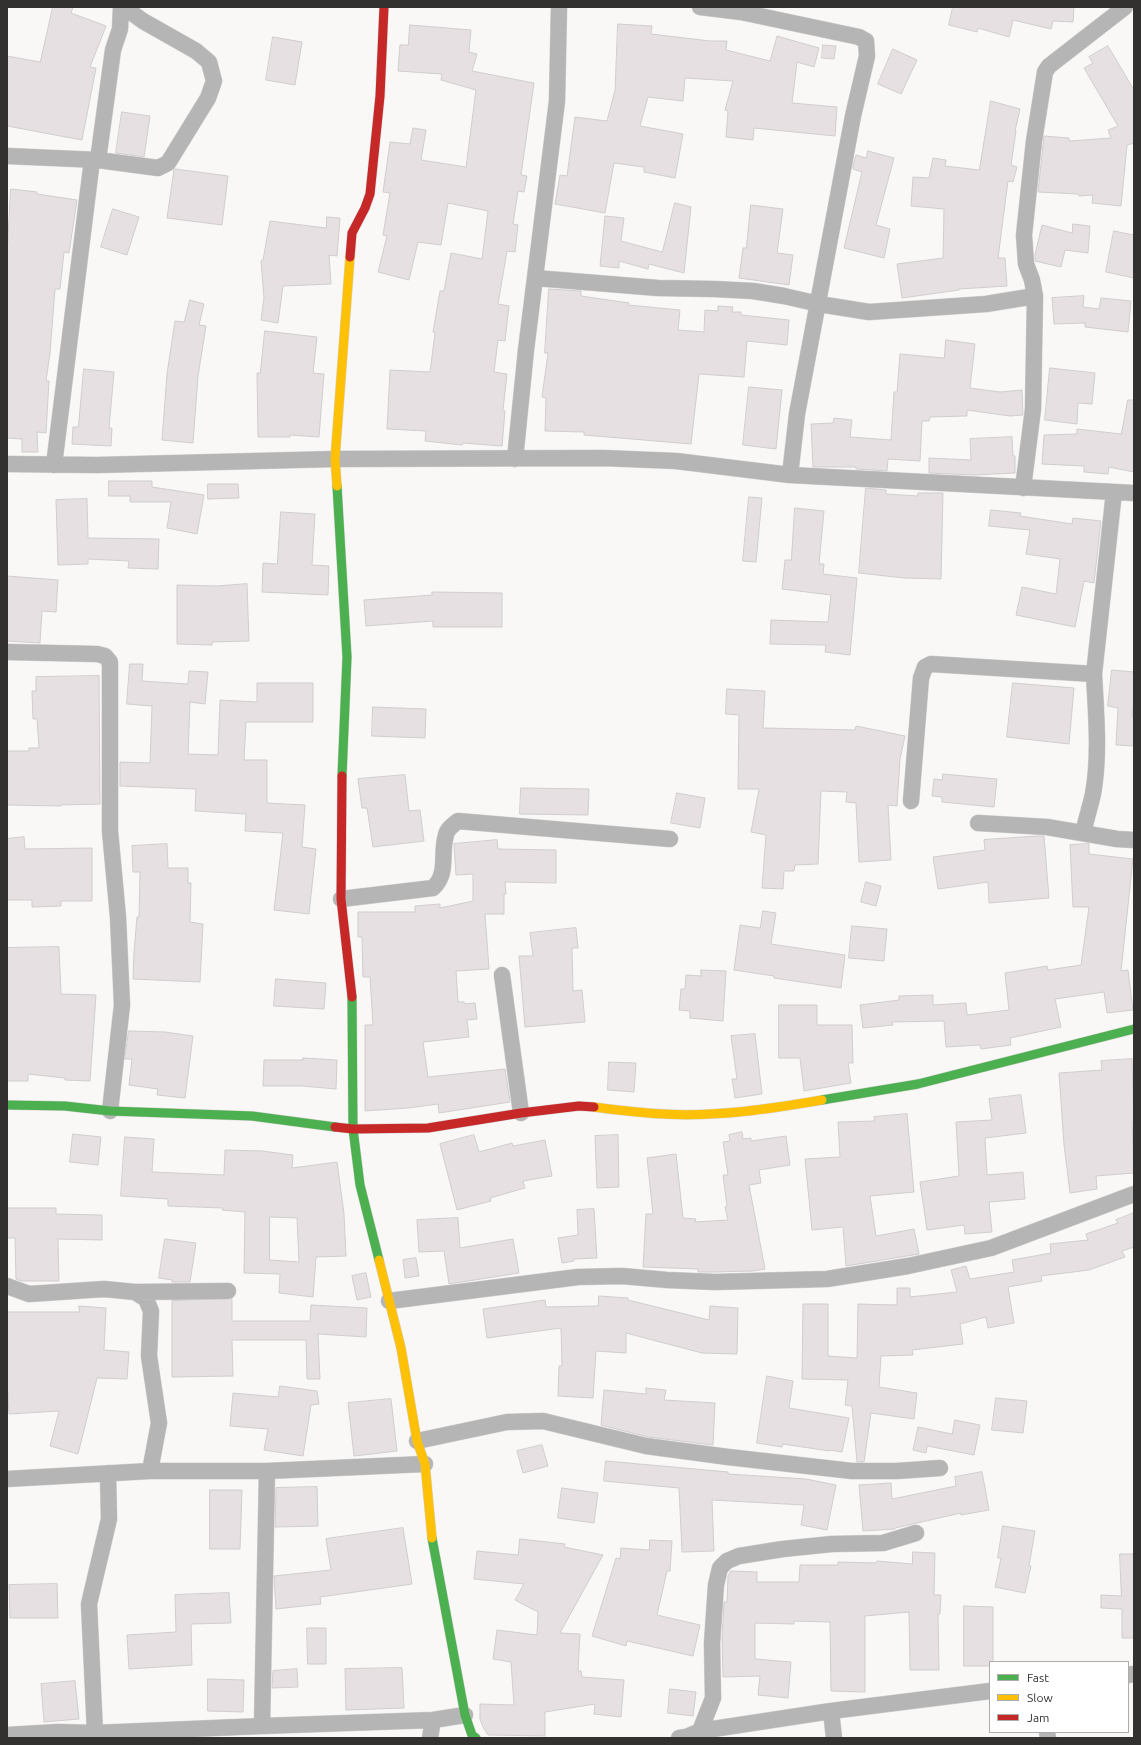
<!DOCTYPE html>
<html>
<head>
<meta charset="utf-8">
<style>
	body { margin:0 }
	#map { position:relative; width:1141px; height:1745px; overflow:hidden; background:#faf8f6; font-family:Ubuntu,sans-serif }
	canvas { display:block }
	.frame { position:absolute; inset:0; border:8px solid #323130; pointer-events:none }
	.legend { position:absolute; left:989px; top:1661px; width:140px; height:72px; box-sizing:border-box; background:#fff; border:1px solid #adadac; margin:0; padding:5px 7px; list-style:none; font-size:12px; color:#323130 }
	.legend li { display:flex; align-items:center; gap:8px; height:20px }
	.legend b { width:20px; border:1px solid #adadac }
</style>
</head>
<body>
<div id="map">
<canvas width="1141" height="1745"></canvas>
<div class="frame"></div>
<ul class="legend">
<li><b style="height:5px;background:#4caf50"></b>Fast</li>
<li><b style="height:5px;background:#ffc107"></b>Slow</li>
<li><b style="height:5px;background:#c62828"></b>Jam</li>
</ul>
</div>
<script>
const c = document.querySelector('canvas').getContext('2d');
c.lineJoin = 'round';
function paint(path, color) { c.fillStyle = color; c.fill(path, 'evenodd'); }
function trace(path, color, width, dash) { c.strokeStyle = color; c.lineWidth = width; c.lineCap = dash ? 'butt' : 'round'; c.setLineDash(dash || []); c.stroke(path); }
const building = new Path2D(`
	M53 7H73L71 13 106 26 90 67 96 68 82 140 7 126V56L40 62Z
	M953 7H1074L1073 22 1053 21 1051 29 1013 20 1009 37 978 28 977 32 949 25Z
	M618 24 652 26 651 34 710 41H727L726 50 770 61 777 36 819 48 814 67 797 62 792 103 837 107 835 136 754 128 753 140 726 137 728 111 725 110 733 81 685 78 683 101 648 97 640 126 683 134 675 178 644 172V167L614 163 605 213 555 204 560 175 567 176 575 117 607 121 615 90Z
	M410 25 471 30 469 52 477 54 472 71 534 83 521 175 527 176 524 192 518 191 513 224 518 225 515 252 507 251 498 304 509 306 505 341 498 340 494 372 507 374 503 410 505 411 502 446 463 443 462 445 425 441 426 431 387 429 390 370 430 372 435 333 433 332 440 291H444L451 253 482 259 488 211 448 203 441 245 418 242 409 280 378 272 387 236 383 235 390 193 383 192 390 142 410 144 413 128 426 130 421 160 466 167 476 90 441 80 442 74 398 71 400 45H408Z
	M273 37 302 42 295 85 266 80Z
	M823 45 836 46 834 59 822 58Z
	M1108 46 1134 90V143L1127 145 1121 206 1092 203 1093 195 1079 196 1078 194 1038 192 1044 136 1069 138V141L1111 138 1108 130 1118 126 1084 68 1093 63 1089 57Z
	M893 49 917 60 901 94 878 84Z
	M991 101 1020 109 1015 131H1016L1011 165 1017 167 1013 182 1008 181 998 258H1005L1007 286 959 289V290L902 298 897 264 943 258 944 209 911 206 913 177 929 178 933 158 946 160 945 166 979 170Z
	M122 112 150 116 144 157 116 153Z
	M868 151 894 158 876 225 890 229 884 258 844 248 862 172 853 169V165L856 155 866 158Z
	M175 169 228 176 222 225 167 218 174 170Z
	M11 189 37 192V194L77 200 69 253 64 252 60 289H55L50 353 46 381H49L46 433 37 432 38 452H22V439L7 438V256Z
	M675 203 691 207 684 273 649 264 648 269 619 261V268L600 266 605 216 624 218 621 241 662 252Z
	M751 205 783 209 777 253 793 255 789 285 739 278 743 248H746Z
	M113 209 139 217 127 255 101 247Z
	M327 217 340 218 337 256 329 255 331 284 283 286 278 323 261 320 264 298 261 261 263 260 270 221 326 228Z
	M1073 224 1090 226 1088 253 1065 250 1061 267 1035 261V255L1042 225 1072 233Z
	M1114 231 1134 235V278L1106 272Z
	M549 289 581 291V296L629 303 628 305 680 310 678 330 704 332 705 310 718 311V306L733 307 732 312H741V315L789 320 787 345 747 341 744 377 699 374 691 444 584 435V432L545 431 546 398 542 397 548 353H545Z
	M1084 296 1083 307 1099 309 1101 298 1131 301 1128 332 1085 327V323L1054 324 1052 298Z
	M190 300 204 304 199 325 206 326 198 376 193 443 162 440 167 374 175 321 184 322Z
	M265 331 317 337 313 373 324 374 319 437 290 435V437H258L257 373H260Z
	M946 340 975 344 970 388 1000 392 1022 390 1023 415 1010 416 967 410V416L930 417 929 421H922L920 461 888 459 887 471 856 469V467H813L811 424 833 423 834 418 852 420 850 437 891 440 894 392H897L900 354 944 358Z
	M1050 368 1095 373 1092 404 1078 403 1077 424 1045 420Z
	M84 369 114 372 109 428H112L111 446 72 444 73 427H78Z
	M749 387 782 390 776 449 743 445Z
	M1128 400H1134V472L1109 467 1108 474 1084 472V466L1042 464 1044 435 1077 434V429L1121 434Z
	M1012 437 1013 456H1015V473L974 475 929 473V458L971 460 970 439Z
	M109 481H152V487L204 495 197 534 167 528 171 502H130V496H109Z
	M208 484H238L239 498 208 499Z
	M866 488 886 490V494L918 496V493H943L941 579 904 578 859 573Z
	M749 497 762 498 756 562 743 561Z
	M87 499 88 538 159 539 158 569 128 568 129 561 88 559V564L58 565 56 500Z
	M795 508 824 511 819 564H824L823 574 857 578 850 655 825 652 826 645 770 644 771 620 828 622 831 595 782 589 785 560H791Z
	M991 510 1021 513 1020 516 1072 524 1073 518 1101 521 1094 583 1084 581 1075 627 1016 615 1022 587 1056 594 1060 559 1026 554 1030 530 989 526Z
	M281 512 315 514 312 565 329 566 328 595 262 592 263 563 277 564Z
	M7 576 58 580 56 612 42 611 40 643 7 641Z
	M247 584 249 641 212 642V645L177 644V585L217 586Z
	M432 592 502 593V627H433V621L366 626 364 600 432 595Z
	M130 664H143L142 681 188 684 189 671 208 672 205 704 190 702 188 754 218 755 220 700 257 702V683H313V722H246L244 760H267V803L305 805 302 847 316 849 309 914 274 910 283 833 245 831 246 814 195 811 196 789 120 786V762L150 763 152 706 127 704Z
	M1112 670 1134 672V698L1132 717H1134V746L1116 745 1118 708 1108 706Z
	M99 676 100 804 61 805V806L7 805V751H29V748H39L37 719H33L32 691H36V677Z
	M1013 683 1074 688 1069 744 1007 737Z
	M727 689 765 691 763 728 855 730 856 726 905 736 900 759 897 806 888 805 891 860 859 862 856 803 846 802 847 792 821 791 818 864 795 865 794 871H784L783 889 762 888 766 835 751 832 759 789H738L739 715 726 714Z
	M373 707 426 709 425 738 372 736Z
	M943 774 997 779 994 807 942 802V797L932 796 934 779 942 780Z
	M405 775 409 811 420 810 424 841 373 847 367 808H362L358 779Z
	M521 788 589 789 588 815 520 814Z
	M677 793 705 798 700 828 671 823Z
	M1037 836H1044L1049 898 989 903 988 882 938 889 933 857 985 850 984 840Z
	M24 837 25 849 92 848V901H61V906L32 907V900H7V839Z
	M497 840 498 849 556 850V883L505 882 506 894H504V914H485L489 969 456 971 458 1002H464L465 1004 475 1003 477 1019 467 1020 469 1037 423 1042 428 1077 505 1069 510 1102 439 1113 438 1104 408 1108 365 1111V1025H373L370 977H363L362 937H358V912H415V906L440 904V908L473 901V874L456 875 454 844Z
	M167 844 168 868H188V883H191L190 922 203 924 200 982 133 979 134 952 137 917H139L140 872H133L132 846Z
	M1089 844V854L1133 859 1121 971 1128 970 1133 1010 1107 1013 1104 992 1055 999 1061 1027 1010 1038 1011 1045 981 1049 980 1045 946 1047 944 1021 892 1022 893 1025 863 1028 860 1005 899 1000V996L933 995V1005L966 1003 967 1015 1009 1010 1005 973 1047 966 1048 970 1081 965 1089 907H1073L1070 845Z
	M866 882 881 886 876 906 861 902Z
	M763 911 776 913 771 944 845 955 841 988 774 978V976L734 970 740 925 760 928Z
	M852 926 887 929 884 961 849 958Z
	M576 928 578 948H572L573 991 582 990 585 1022 525 1027 519 956H533L530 933Z
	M59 947 61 994 96 995 90 1081 65 1080V1078L28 1074V1081H7V948Z
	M701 970 726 971 723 1021 690 1018V1011L679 1010 681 989H685L686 975 701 976Z
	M276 979 326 983 324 1009 274 1006Z
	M779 1005H817V1025H852L853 1063H848L851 1083 804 1091 800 1058H779Z
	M129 1031 165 1032 193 1036 185 1098 157 1095 158 1089 129 1085 132 1059H125Z
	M755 1034 762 1094 735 1098 732 1079H737L731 1036Z
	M303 1058 337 1060 336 1089 302 1086H263L264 1060H303Z
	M1132 1059 1134 1122H1132L1134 1173 1096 1176 1097 1189 1070 1193 1064 1145 1059 1073 1102 1070 1101 1061Z
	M609 1062 636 1063 634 1092 608 1090Z
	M1021 1095 1026 1133 985 1138 987 1175 1023 1172 1025 1199 989 1202 992 1232 965 1234 964 1225 927 1230 920 1182 959 1176 956 1122 992 1120 989 1099Z
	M907 1114 914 1192 870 1196 876 1236 914 1229 919 1254 846 1266 843 1227 812 1230 805 1159 840 1157 838 1122 875 1121 874 1117Z
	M742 1132 743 1139 751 1138V1141L786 1136 790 1165 759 1170 761 1183 749 1185 765 1269 753 1271 715 1272H698V1269L643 1267 646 1214H653L647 1158 676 1154 683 1218 696 1219 695 1222 728 1220 725 1207 727 1206 723 1175H728L723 1142 730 1141 729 1135Z
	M73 1134 101 1137 98 1165 70 1162Z
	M474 1135 479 1152 512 1143 513 1146 545 1140 552 1176 523 1181 525 1188 490 1198 491 1201 457 1210 440 1144Z
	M618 1135 619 1187 597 1188 595 1136Z
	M125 1137 154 1139 152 1172 224 1175 225 1150 262 1151 293 1155 292 1168 337 1162 344 1214 346 1256 316 1257 313 1297 279 1293 280 1274 244 1273 245 1212 222 1210 223 1208 168 1206V1199L121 1196ZM270 1217 297 1218 299 1262 270 1260Z
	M7 1208H56V1214L102 1215V1240L58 1239 59 1281H21L16 1279 15 1238H7Z
	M594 1209 597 1258 574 1259V1261L562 1263 558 1238 578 1235 577 1210Z
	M1134 1213V1247L1122 1251 1125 1257 1089 1270 1041 1276 1042 1281 1008 1287 1014 1323 988 1328 986 1317 960 1324 963 1344 912 1350 913 1355 881 1356 879 1387 917 1393 914 1419 871 1413 864 1462H857L852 1406 845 1405 848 1380 802 1379 803 1304H828V1356L857 1358 858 1304 897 1305V1288H910V1297L957 1292 951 1270 966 1266 970 1279 1014 1272 1012 1260 1051 1253 1050 1244 1088 1240 1086 1234 1118 1223 1116 1220Z
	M458 1218 460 1248 513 1239 519 1273 449 1284 444 1251 419 1252 417 1220Z
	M165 1239 196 1243 190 1282H172V1280L159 1278Z
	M416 1258 419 1276 405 1278 403 1260Z
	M366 1273 371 1297 357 1300 352 1276Z
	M599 1296 628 1298V1300L709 1320 710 1306 738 1308 737 1354 702 1353 626 1333V1353L596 1351 593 1398 558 1396 559 1366H562L561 1328 487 1338 483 1309 545 1300 546 1307 598 1306Z
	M232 1299V1321H310L311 1305 367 1308 366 1337 318 1334 320 1379H307L306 1340H232L233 1376 172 1377V1301Z
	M79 1306 106 1308 104 1350 129 1352 127 1379 97 1378 78 1454 50 1446 59 1411 9 1414 7 1379V1312H79Z
	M767 1376 793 1381 789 1408 849 1418 842 1452 829 1450V1451L783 1444 782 1447 757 1443Z
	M280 1386 317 1391 319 1404 311 1405 303 1456 264 1450 268 1429 230 1426 233 1393 278 1397Z
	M646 1388 666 1390 664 1400 715 1403 713 1445 648 1437 601 1425 604 1390 646 1394Z
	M996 1398 1027 1401 1023 1433 992 1430Z
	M391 1399 397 1451 354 1456 348 1403Z
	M955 1420 980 1425 974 1455 927 1446 926 1453 913 1450 918 1427 952 1434Z
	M542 1445 548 1466 523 1473 517 1451Z
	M606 1461 728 1472V1474L806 1479 836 1485 827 1530 801 1525 804 1505 712 1500 714 1551 682 1552 679 1488 604 1481Z
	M982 1472 989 1510 961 1515V1513L895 1528V1529L863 1531 859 1485 891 1483 892 1499 956 1486 955 1477Z
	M317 1487 318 1526 275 1527 276 1488Z
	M562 1488 598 1493 594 1523 558 1518Z
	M210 1490H242L240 1549H210Z
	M1003 1526 1035 1531 1029 1566H1031L1025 1593 995 1587 1001 1558H998Z
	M403 1528 412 1584 320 1597 321 1604 276 1609 274 1576 331 1570 326 1539Z
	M520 1539 565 1544 564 1547 603 1555 560 1633 580 1634 578 1671H581L582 1677 624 1680 621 1717 594 1714 595 1704 545 1712V1736L488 1735 483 1727 480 1719V1704L514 1705 511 1662 493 1659 497 1630 537 1635 538 1612 515 1600 524 1584 474 1579 477 1551 518 1555Z
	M650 1540 672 1541 670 1571H667L657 1615 700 1625 693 1656 627 1641 626 1646 592 1636 616 1558 620 1559 621 1548 649 1550Z
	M913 1552 935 1553 934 1595H941L940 1614H938L939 1670H910L909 1612 865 1616V1692L831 1691 830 1622 794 1621V1624L755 1623V1659L791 1662 788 1698 758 1695 760 1676 723 1677 722 1638 724 1602H727L728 1576 731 1571 757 1572V1582H799L800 1565H838V1562L876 1563 877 1561 912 1564Z
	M1120 1554H1134V1638H1122V1609L1101 1608V1595L1121 1596Z
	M57 1584 58 1618H10L9 1585Z
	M229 1593 231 1623 191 1624 192 1665 129 1669 127 1635 176 1632 175 1595Z
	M964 1606 993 1607V1662H990V1666H964Z
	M307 1628H326V1664H308Z
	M402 1668 404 1708 346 1710 345 1669Z
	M297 1669 298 1687 272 1688 273 1671Z
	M208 1679 244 1680 243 1712 208 1711Z
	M75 1681 79 1719 44 1722 41 1684Z
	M670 1689 696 1692 693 1716 668 1713Z`);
paint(building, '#e7e0e2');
trace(building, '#cfcdcd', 1);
const street = new Path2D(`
	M700 7 741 12 859 37 866 41 867 56 853 116 797 414 790 475
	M7 156 98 160 158 168 168 163 208 98 214 81 209 62 196 51 143 21 132 13 126 7
	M98 160 113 50 120 29 121 7
	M535 278 658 288 714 289 753 291 784 296 819 304 869 312 986 304 1035 296
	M515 459 526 350 557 101 559 7
	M7 464 97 465 335 459 603 458 676 461 790 475 1134 493
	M54 465 92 160
	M1023 488 1033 409 1035 296 1032 280 1026 264 1024 235 1034 141 1045 72 1049 66 1125 7
	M7 652 97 654 105 656 110 662V831L118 917 122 1005 110 1111
	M911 801 921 678 925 667 931 664 1094 674 1114 492
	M978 823 1047 827 1117 839 1134 840
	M1083 833C1086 820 1090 807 1093 794 1100 755 1096 714 1094 674
	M341 899 433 888C449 873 440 854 446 835 447 829 453 825 458 821L670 839
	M502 975 521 1113
	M7 1286 29 1294 104 1289 135 1292 146 1299 151 1311 149 1356 159 1423 150 1471
	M135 1292 228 1291
	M389 1301 578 1277 622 1276 667 1280 715 1282 827 1279 908 1266 991 1248 1134 1194
	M417 1441 507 1422 543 1421 646 1446 728 1457 852 1471H897L940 1468
	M267 1471 262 1726 433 1720 465 1715
	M7 1479 150 1471H267L425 1464
	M1128 1675 1134 1674
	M831 1711 834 1738
	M700 1731 713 1698 712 1643 716 1585 720 1568 727 1561 739 1556 783 1549 832 1544 883 1543 916 1533
	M1047 1732 1048 1738
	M95 1733 89 1604 109 1519 108 1473
	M7 1735 58 1732 95 1733 262 1726
	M430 1738 433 1720
	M679 1738 686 1737 700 1731 831 1711 990 1691`);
const fast = new Path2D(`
	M337 486 347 657 342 776
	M352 997 353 1129 360 1185 379 1260
	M822 1100 918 1084 1134 1029
	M7 1105 65 1106 110 1111 252 1116 335 1127
	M432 1538 465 1715 472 1735 476 1738`);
const slow = new Path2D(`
	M337 486 335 459 350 257
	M594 1107C617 1110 641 1113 664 1114 717 1117 770 1109 822 1100
	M379 1260 401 1348 417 1441 425 1464 432 1538`);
const jam = new Path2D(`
	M350 257 352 233 365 208 370 194 380 96 384 7
	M342 776 341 899 352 997
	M335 1127 353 1129 428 1128 521 1113 579 1106 594 1107`);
trace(street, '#d5d4d3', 17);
trace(fast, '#d5d4d3', 10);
trace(slow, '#d5d4d3', 10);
trace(jam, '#d5d4d3', 10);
trace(street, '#b5b5b5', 16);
trace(fast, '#4caf50', 9);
trace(slow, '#ffc107', 9);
trace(jam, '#c62828', 9);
</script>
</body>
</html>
